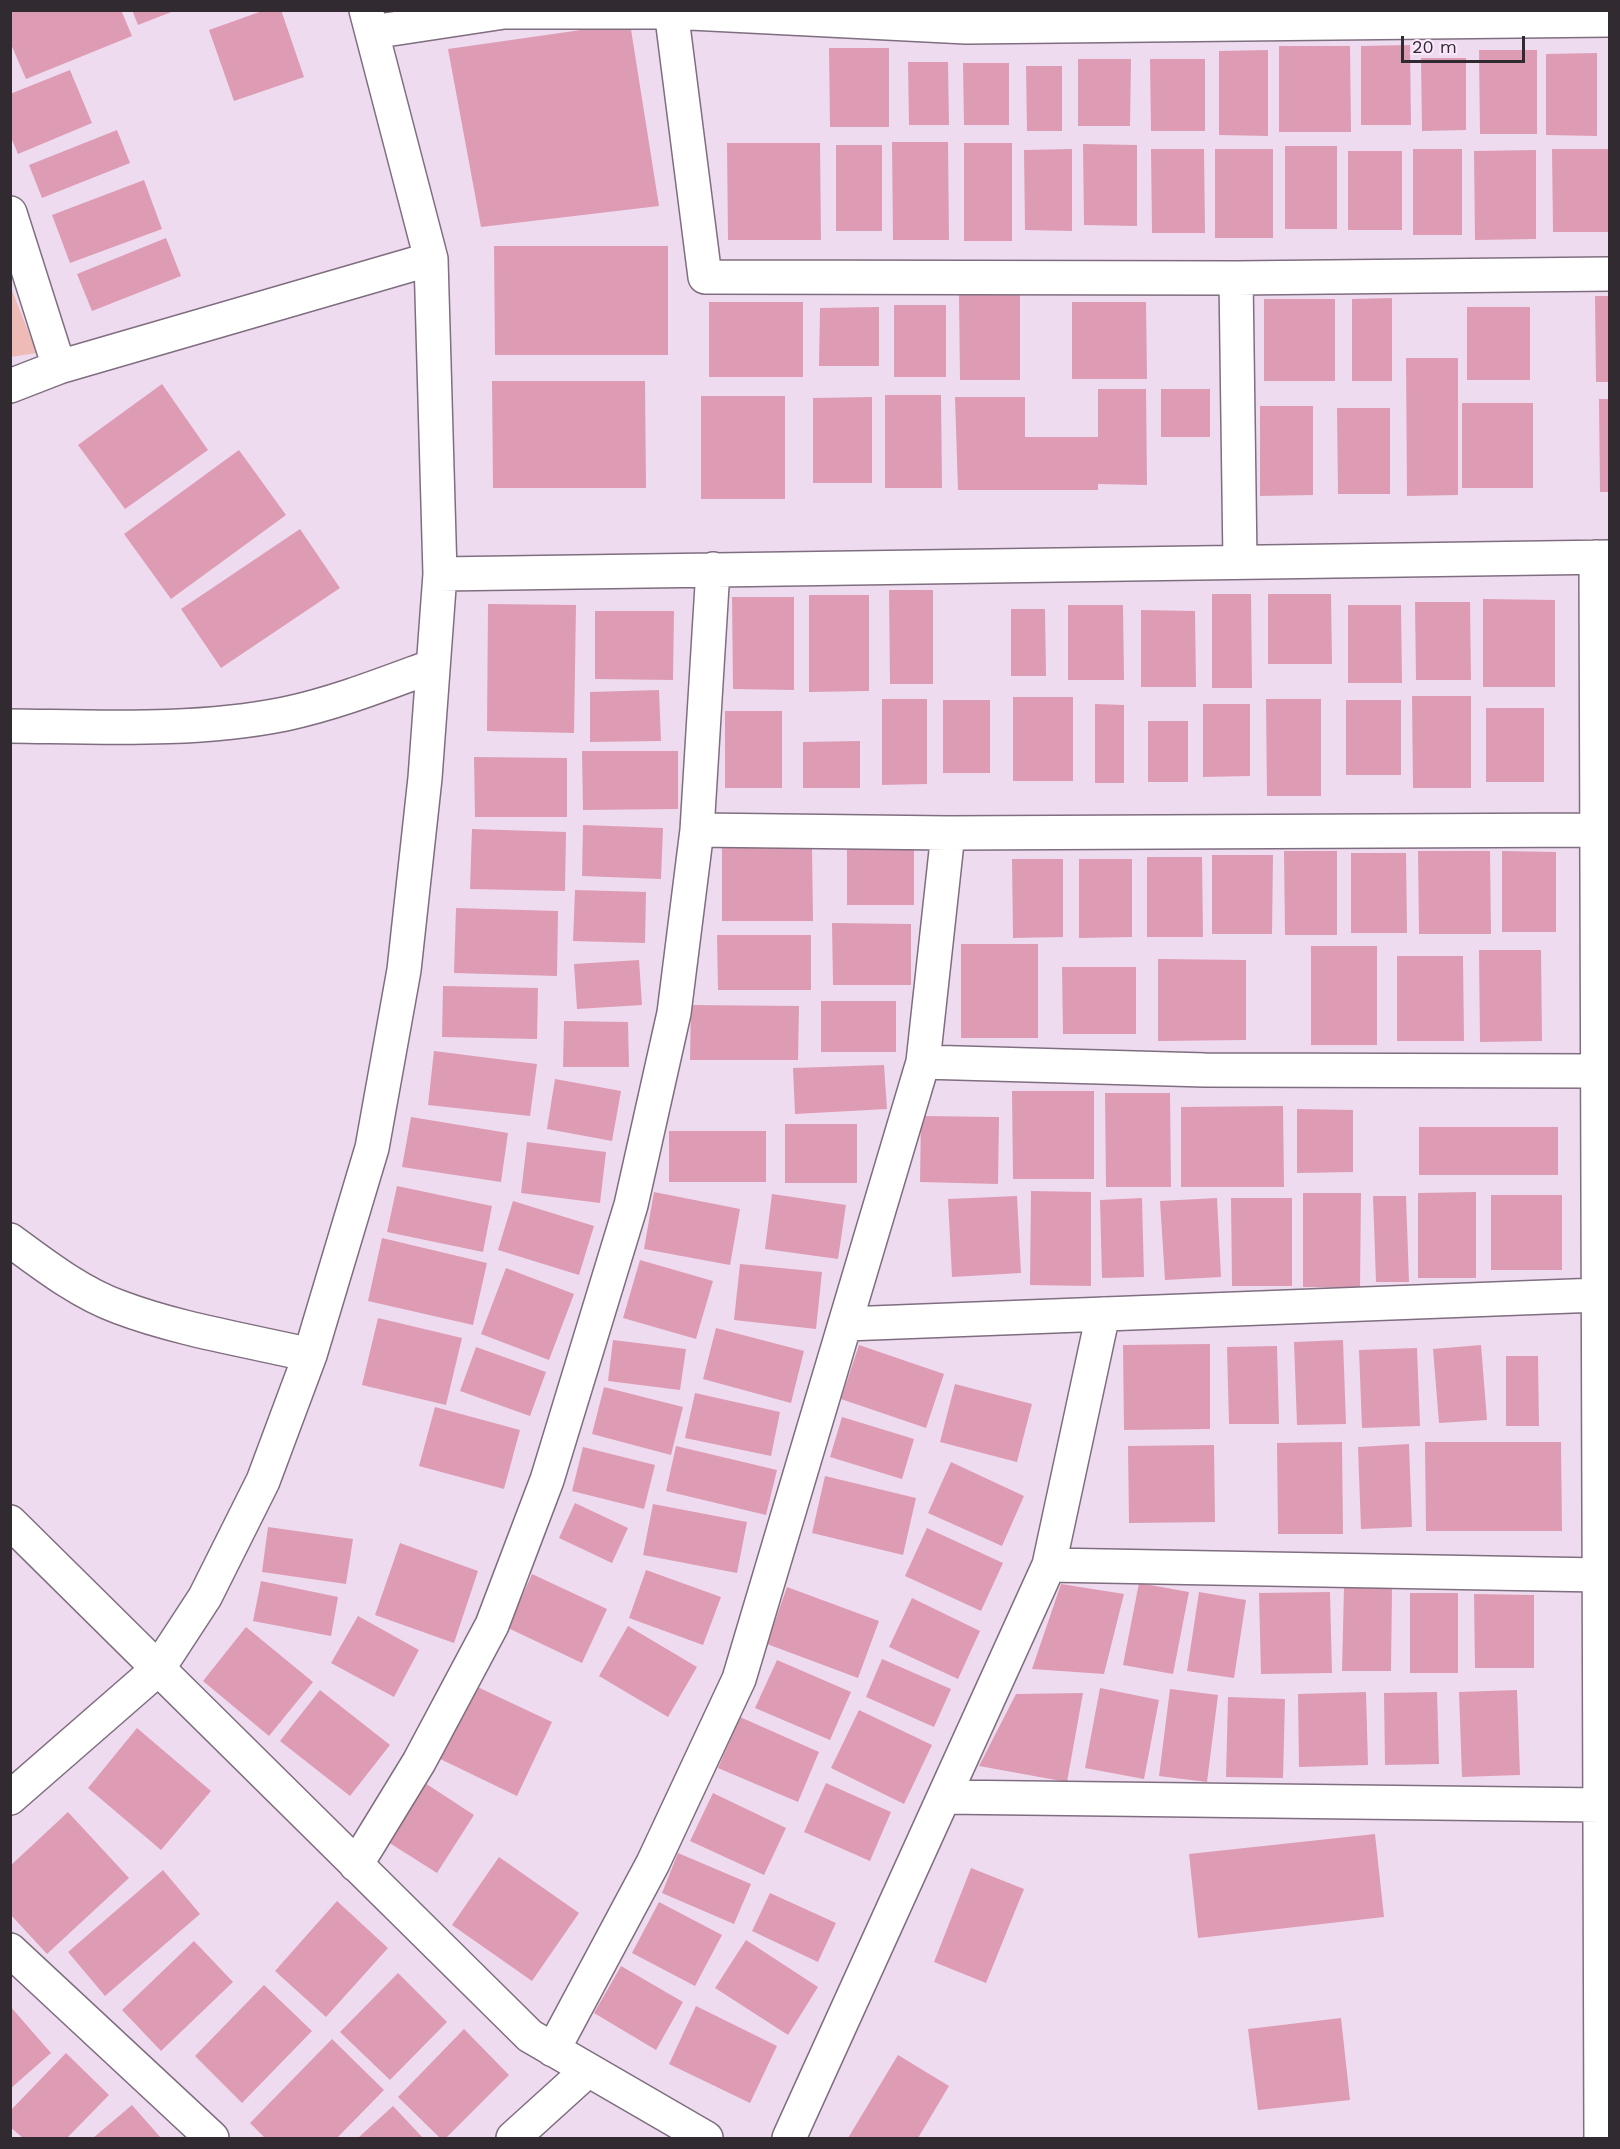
<!DOCTYPE html>
<html>
<head>
<meta charset="utf-8">
<style>
	body { margin:0 }
	#map { position:relative; width:1620px; height:2149px; overflow:hidden; background:#efdbef; font-family:"Work Sans",sans-serif }
	canvas { display:block }
	.frame { position:absolute; inset:0; border:12px solid #312a31; pointer-events:none }
	.scale { position:absolute; left:1401px; top:36px; width:124px; height:27px; box-sizing:border-box; border:3px solid #312a31; border-top:0; padding-left:8px; font-size:18px; line-height:21px; white-space:nowrap; color:#312a31; -webkit-text-stroke:4px #fce8fc; paint-order:stroke }
</style>
</head>
<body>
<div id="map">
<canvas width="1620" height="2149"></canvas>
<div class="frame"></div>
<div class="scale">20 m</div>
</div>
<script>
const c = document.querySelector('canvas').getContext('2d');
c.lineJoin = 'round';
function paint(path, color) { c.fillStyle = color; c.fill(path, 'evenodd'); }
function trace(path, color, width, dash) { c.strokeStyle = color; c.lineWidth = width; c.lineCap = dash ? 'butt' : 'round'; c.setLineDash(dash || []); c.stroke(path); }
paint(new Path2D(`
	M11 288 37 353 11 357Z`), '#efbbb7');
paint(new Path2D(`
	M10 10H121L132 36 26 79 10 42Z
	M132 10H174V11L138 25Z
	M265 10H281L304 77 234 101 209 30Z
	M630 23 659 206 481 227 448 49Z
	M1410 45 1411 125H1361V46Z
	M1279 46H1350L1351 132H1279Z
	M829 48H889V127H830Z
	M1268 50V136L1219 135V51Z
	M1479 50H1537V134H1480Z
	M1597 53V136L1546 135V54Z
	M1421 58H1466V130L1422 131Z
	M1078 59H1131L1130 126H1078Z
	M1150 59H1205V131H1151Z
	M908 62H948L949 125H909Z
	M963 63H1009V125H964Z
	M1026 66H1062V131H1027Z
	M70 70 92 123 18 154 10 135V94Z
	M117 130 130 163 42 198 29 165Z
	M892 142H948L949 240H893Z
	M727 143H820L821 240H728Z
	M964 143H1012V241H964Z
	M1083 144 1137 145V226L1084 225Z
	M836 145H882V231H836Z
	M1285 146H1337V229H1285Z
	M1072 149V231L1025 230 1024 150Z
	M1151 149H1204L1205 233H1152Z
	M1215 149H1273V238H1215Z
	M1413 149H1462V235H1413Z
	M1552 149H1610V232H1553Z
	M1536 150V239L1475 240 1474 151Z
	M1348 151H1402V230H1348Z
	M144 180 162 229 70 263 52 215Z
	M166 238 181 276 92 311 77 274Z
	M494 246H668V355H495Z
	M959 295H1020V380H960Z
	M1595 296H1610V382H1596Z
	M1392 298V381H1352V299Z
	M1264 299H1335V381H1264Z
	M709 302H803V377H709Z
	M1072 302H1146L1147 379H1072Z
	M894 305H946V377H894Z
	M879 307V366H819L820 308Z
	M1467 307H1530V380H1467Z
	M1406 358H1458V495L1407 496Z
	M492 381H645L646 488H493Z
	M162 384 208 450 125 509 78 445Z
	M1098 389H1146L1147 485 1098 484V490H958L955 397H1025V437H1098Z
	M1161 389H1210V437H1161Z
	M885 395H941L942 488H885Z
	M701 396H785V499H701Z
	M872 397V483H813V398Z
	M1599 399H1610V492H1600Z
	M1462 403H1533V488H1462Z
	M1260 406H1313V495L1260 496Z
	M1337 408H1390V494H1338Z
	M239 450 286 515 171 599 124 534Z
	M300 529 340 588 221 668 181 609Z
	M889 590H933V684H890Z
	M1212 594H1251L1252 688H1212Z
	M1268 594H1331L1332 664H1268Z
	M809 595H869V691L809 692Z
	M732 597H794V690L733 689Z
	M1483 599 1555 600V687H1483Z
	M1415 602H1470L1471 680H1416Z
	M488 604 576 605 574 733 487 731Z
	M1068 605H1123L1124 680H1068Z
	M1348 605H1401L1402 683H1348Z
	M1011 609H1045L1046 676H1011Z
	M1141 610 1195 611 1196 687H1141Z
	M595 611H674L673 680 595 679Z
	M659 690 661 741 590 742V692Z
	M1412 696H1471V788H1413Z
	M1013 697H1073V781H1013Z
	M882 699H927V784L882 785Z
	M1266 699H1321V796H1267Z
	M943 700H990V773H943Z
	M1346 700H1401V775H1346Z
	M1095 704 1124 705V783H1095Z
	M1203 704H1250V776L1203 777Z
	M1486 708H1544V782H1486Z
	M725 711H782V788H725Z
	M1148 721H1188V782H1148Z
	M860 741V788H803V742Z
	M582 751H678V809L583 810Z
	M474 757 567 758V817H475Z
	M583 825 663 828 661 879 582 876Z
	M472 829 566 832 565 891 470 889Z
	M847 847H914V905H847Z
	M722 848H812L813 921H722Z
	M1284 851H1337V935H1285Z
	M1418 851H1490L1491 934H1419Z
	M1502 851 1556 852V932H1502Z
	M1351 853H1406L1407 933H1351Z
	M1212 855H1273L1272 934H1212Z
	M1147 857H1202L1203 937H1147Z
	M1012 859H1063V937L1013 938Z
	M1079 859H1132V937L1079 938Z
	M575 890 646 892 645 943 573 941Z
	M456 908 558 911 557 976 454 973Z
	M832 923 911 924V985H833Z
	M717 935H811V990H718Z
	M961 944H1038V1038H961Z
	M1311 946H1377V1045H1311Z
	M1479 950H1541L1542 1041 1480 1042Z
	M1397 956H1463L1464 1041H1397Z
	M1158 959 1246 960V1040L1158 1041Z
	M639 960 642 1005 577 1009 574 964Z
	M1062 967H1136V1034H1063Z
	M443 986 538 988 537 1039 442 1037Z
	M821 1001H896V1052H821Z
	M691 1005 799 1006 798 1060H690Z
	M564 1021 628 1022 629 1067H563Z
	M434 1051 537 1064 530 1116 428 1105Z
	M884 1065 887 1109 795 1114 793 1068Z
	M555 1079 621 1091 612 1141 547 1129Z
	M1012 1091H1094V1179H1013Z
	M1105 1093H1170L1171 1187H1106Z
	M1283 1106 1284 1187H1181V1107Z
	M1297 1109 1353 1110V1172L1297 1173Z
	M921 1116 999 1117 998 1184 920 1182Z
	M411 1117 508 1133 501 1182 402 1167Z
	M785 1124H857V1183H785Z
	M1419 1127H1558V1175H1419Z
	M669 1131H766V1182H669Z
	M527 1142 606 1152 600 1203 521 1193Z
	M397 1186 492 1206 483 1252 387 1232Z
	M1031 1191 1091 1192V1286L1030 1285Z
	M654 1192 740 1209 730 1265 644 1249Z
	M1476 1192V1278H1418V1193Z
	M1303 1193H1361L1360 1288 1303 1287Z
	M772 1194 846 1205 838 1259 765 1249Z
	M1491 1195H1562V1270H1491Z
	M1017 1196 1021 1273 952 1277 948 1199Z
	M1373 1196H1406L1409 1282H1376Z
	M1142 1198 1144 1277 1102 1278 1100 1200Z
	M1217 1198 1221 1277 1165 1280 1160 1201Z
	M1231 1198H1292V1286H1232Z
	M513 1201 594 1226 579 1275 498 1250Z
	M382 1238 487 1263 473 1325 368 1301Z
	M640 1260 713 1281 696 1339 623 1318Z
	M740 1264 822 1272 816 1329 734 1320Z
	M506 1268 574 1294 549 1360 481 1334Z
	M378 1318 462 1338 446 1405 362 1385Z
	M716 1328 804 1351 791 1403 703 1379Z
	M613 1340 686 1349 680 1390 608 1381Z
	M1343 1340 1346 1424 1297 1425 1294 1342Z
	M1210 1344V1429L1124 1430 1123 1345Z
	M859 1345 944 1374 926 1428 841 1399Z
	M1481 1345 1487 1420 1439 1423 1433 1349Z
	M1277 1346 1279 1424H1229L1227 1347Z
	M476 1347 546 1372 530 1416 460 1391Z
	M1417 1348 1420 1426 1362 1428 1359 1350Z
	M1506 1356H1538L1539 1426H1506Z
	M955 1384 1032 1404 1017 1462 940 1442Z
	M604 1387 683 1407 671 1455 592 1434Z
	M695 1393 780 1412 771 1456 685 1438Z
	M435 1407 520 1430 504 1489 419 1466Z
	M842 1417 914 1439 902 1479 830 1457Z
	M1342 1442 1343 1534H1278L1277 1443Z
	M1425 1442H1561L1562 1531H1426Z
	M1409 1444 1412 1527 1361 1529 1358 1447Z
	M1214 1445 1215 1522 1129 1523 1128 1446Z
	M676 1446 777 1470 766 1515 666 1491Z
	M583 1447 655 1465 644 1509 572 1491Z
	M951 1462 1024 1496 1002 1546 928 1513Z
	M825 1476 916 1498 903 1555 812 1533Z
	M575 1503 628 1528 612 1563 559 1538Z
	M653 1504 747 1522 737 1573 643 1555Z
	M268 1527 353 1539 346 1584 262 1572Z
	M927 1528 1003 1563 981 1611 905 1576Z
	M400 1543 478 1571 454 1643 375 1615Z
	M646 1570 721 1597 703 1645 629 1618Z
	M532 1574 607 1609 582 1663 508 1628Z
	M261 1581 338 1597 331 1636 253 1621Z
	M1139 1583 1189 1592 1173 1674 1123 1665Z
	M1061 1584 1124 1594 1104 1674 1032 1669Z
	M787 1587 879 1621 858 1678 767 1644Z
	M1344 1587 1392 1588 1391 1671H1342Z
	M1199 1592 1246 1600 1234 1678 1187 1671Z
	M1330 1592 1332 1673 1261 1674 1259 1593Z
	M1410 1593H1458V1673H1410Z
	M1474 1594 1534 1595V1668H1475Z
	M912 1598 980 1631 958 1679 889 1647Z
	M358 1616 419 1650 394 1697 331 1663Z
	M628 1626 697 1667 668 1717 599 1676Z
	M246 1627 313 1682 269 1736 203 1681Z
	M882 1659 951 1689 934 1727 866 1697Z
	M777 1660 851 1692 830 1740 755 1708Z
	M469 1683 552 1722 517 1796 434 1756Z
	M1100 1688 1159 1700 1144 1779 1085 1768Z
	M1170 1689 1218 1695 1207 1782 1159 1776Z
	M320 1690 390 1745 350 1796 280 1741Z
	M1517 1690 1520 1775 1462 1777 1459 1692Z
	M1366 1692 1368 1765 1299 1767 1298 1694Z
	M1437 1692 1439 1764 1385 1765 1384 1693Z
	M1083 1693 1067 1782 979 1766 1016 1694Z
	M1228 1697 1285 1699 1283 1778 1226 1777Z
	M859 1710 932 1745 904 1804 831 1768Z
	M740 1717 819 1752 798 1802 718 1768Z
	M137 1728 211 1791 161 1850 88 1788Z
	M425 1783 474 1815 437 1873 388 1842Z
	M826 1783 891 1812 870 1861 804 1832Z
	M713 1793 786 1828 764 1875 690 1841Z
	M68 1812 129 1878 47 1954 10 1914V1866Z
	M1375 1834 1384 1917 1198 1938 1189 1854Z
	M678 1853 751 1884 734 1924 662 1893Z
	M499 1857 579 1913 532 1981 452 1925Z
	M971 1868 1024 1889 986 1983 934 1962Z
	M163 1870 200 1914 105 1996 68 1952Z
	M770 1893 836 1923 818 1962 752 1931Z
	M337 1901 388 1948 326 2017 275 1971Z
	M659 1902 722 1935 695 1986 632 1953Z
	M746 1940 818 1987 788 2035 715 1988Z
	M194 1941 233 1982 161 2051 122 2010Z
	M621 1966 683 2002 656 2050 594 2013Z
	M398 1973 447 2022 390 2080 340 2032Z
	M264 1985 312 2031 242 2103 195 2056Z
	M10 2006 51 2053 10 2089Z
	M696 2006 777 2046 750 2103 669 2064Z
	M1341 2018 1350 2100 1258 2110 1248 2029Z
	M464 2029 509 2075 446 2138H440L398 2097Z
	M332 2039 384 2090 337 2138H265L250 2123Z
	M66 2053 109 2095 67 2138H23L10 2127V2111Z
	M898 2055 949 2086 918 2138H848Z
	M132 2105 161 2138H93Z
	M393 2106 423 2138H358Z`), '#dd9cb4');
const minor = new Path2D(`
	M671 10 705 277 1236 278 1610 274
	M372 32 504 12H671L966 27 1610 20
	M10 213 59 367
	M1236 278 1240 562
	M10 386 59 367 431 259
	M1596 557 1601 2138
	M713 569 697 830 948 833 923 1062
	M440 574 1610 557
	M10 726C101 727 195 732 285 714 336 703 384 684 433 666
	M948 833 1596 830
	M10 1240C44 1265 80 1293 119 1307 180 1330 247 1340 310 1355
	M846 1324 1598 1295
	M10 1522 530 2036 706 2138
	M1049 1565 1599 1575
	M944 1797 1600 1805
	M10 1798 158 1669 205 1597 263 1481 310 1355 372 1148 404 970 425 778 440 574 431 259 366 10
	M356 1865 419 1762 492 1625 547 1480 631 1205 674 1013 697 830
	M10 1950 212 2138
	M553 2050 653 1863 739 1679 923 1062 1205 1070 1597 1071
	M513 2138 588 2070
	M789 2138 1049 1565 1103 1314`);
trace(minor, '#7f6e7f', 36);
trace(minor, '#fff', 33);
</script>
</body>
</html>
